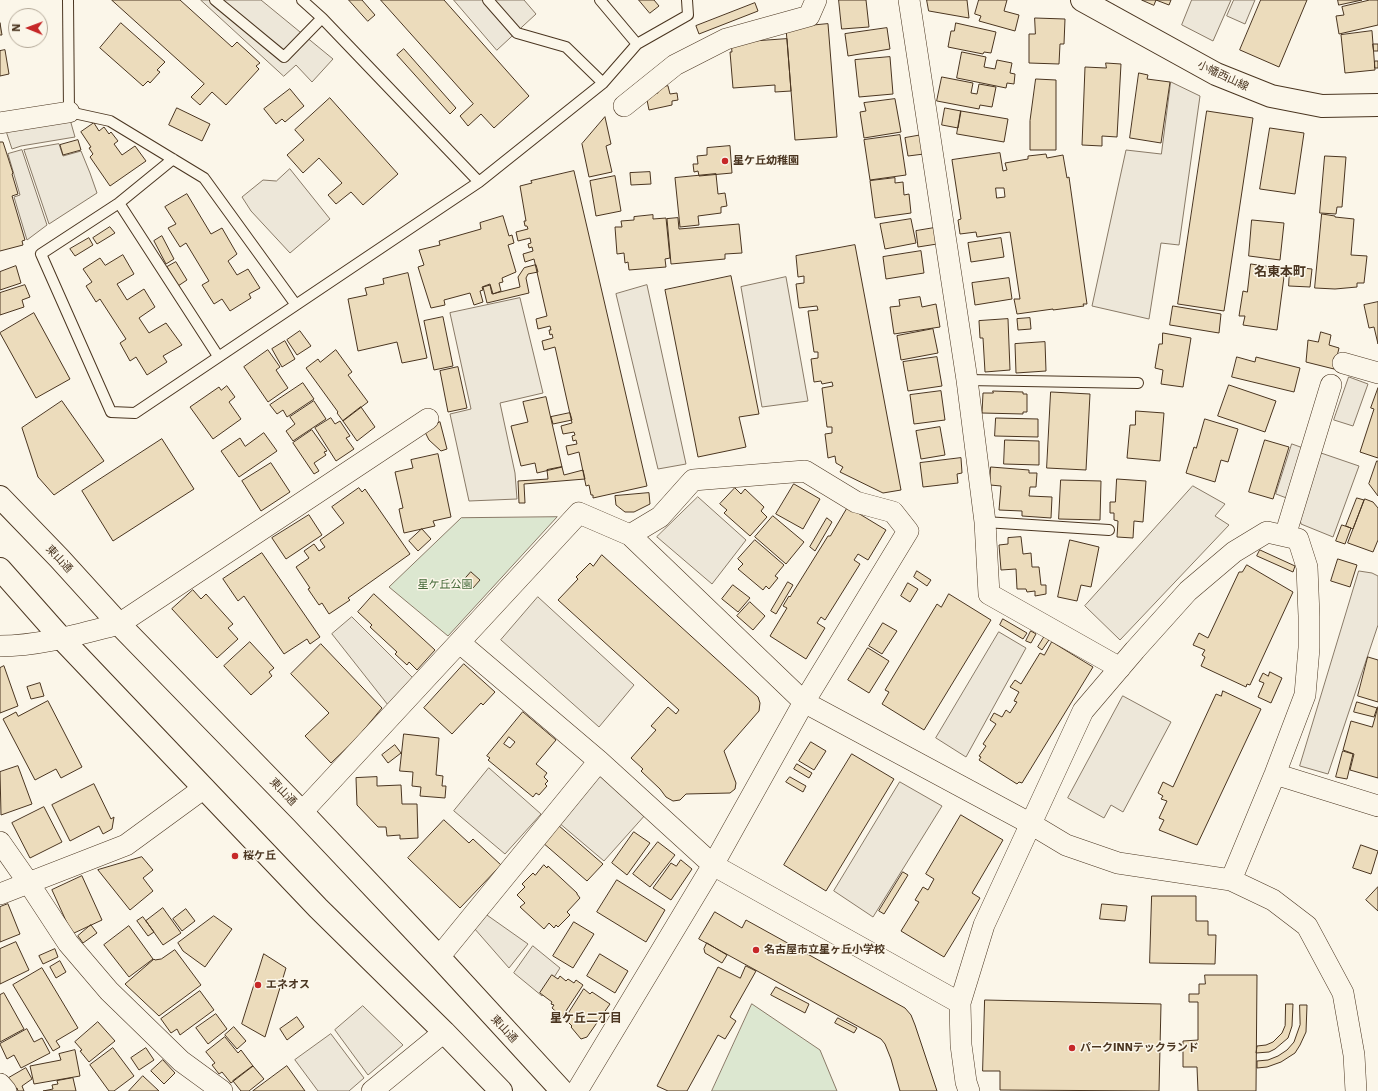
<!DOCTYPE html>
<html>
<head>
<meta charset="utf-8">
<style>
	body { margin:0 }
	#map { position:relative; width:1378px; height:1091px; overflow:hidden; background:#fbf6e9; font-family:"Work Sans",sans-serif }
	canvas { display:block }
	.north { position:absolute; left:8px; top:8px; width:40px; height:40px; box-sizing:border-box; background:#fbf6e9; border:1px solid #b4a999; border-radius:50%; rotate:271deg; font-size:11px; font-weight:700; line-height:16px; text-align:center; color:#4a3520 }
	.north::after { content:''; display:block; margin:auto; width:14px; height:18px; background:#c62828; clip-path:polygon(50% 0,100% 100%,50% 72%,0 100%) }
</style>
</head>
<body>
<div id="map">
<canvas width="1378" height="1091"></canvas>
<div class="north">N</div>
</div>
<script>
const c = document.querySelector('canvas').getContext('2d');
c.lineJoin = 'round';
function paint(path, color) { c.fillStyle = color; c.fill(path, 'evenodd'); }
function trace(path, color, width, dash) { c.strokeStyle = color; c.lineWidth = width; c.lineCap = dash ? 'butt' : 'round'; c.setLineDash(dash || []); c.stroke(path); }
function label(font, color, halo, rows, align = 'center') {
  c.font = font + ' "Work Sans","Noto Sans JP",sans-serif'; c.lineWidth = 3; c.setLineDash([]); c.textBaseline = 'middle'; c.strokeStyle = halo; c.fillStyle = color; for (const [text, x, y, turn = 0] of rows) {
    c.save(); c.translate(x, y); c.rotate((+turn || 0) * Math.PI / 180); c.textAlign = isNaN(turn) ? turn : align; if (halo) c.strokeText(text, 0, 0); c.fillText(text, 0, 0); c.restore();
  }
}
const green = new Path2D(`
	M557 517 448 636 389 587 461 518Z
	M752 1004 820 1050 837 1091H712Z`);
paint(green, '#dce7d0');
trace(green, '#887966', 1);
const parking = new Path2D(`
	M201 0H261L333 59 312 82 296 65 284 76Z
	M454 0H524L536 14 497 50Z
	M1192 0H1231L1213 41 1182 25Z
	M1234 0H1255L1245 24 1227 16Z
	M1171 82 1200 96 1179 245 1161 243 1149 319 1092 306 1126 150 1161 154Z
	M69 116 75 137 21 146 12 149 5 128Z
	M59 144 63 156 81 151 90 173 97 193 49 224 24 150Z
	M22 150 47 225 27 240 14 197 20 195 8 154Z
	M290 169 330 219 290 253 251 211 242 197 263 180 276 181Z
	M786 277 808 401 762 407 741 287Z
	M647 285 686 464 658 469 616 294Z
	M520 298 543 393 500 403 515 473 517 499 469 501 450 414 471 409 450 313Z
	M1349 377 1368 384 1353 426 1334 420Z
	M1292 444 1306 449 1289 499 1276 494Z
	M1321 453 1359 466 1333 537 1301 524 1299 515Z
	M1193 486 1225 504 1215 516 1229 525 1120 640 1085 606Z
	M698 497 746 540 712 584 657 537Z
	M1359 571 1372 573 1378 576V625L1328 774 1300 766Z
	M538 597 634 685 599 727 501 640Z
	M352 617 414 679 388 705 332 634Z
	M999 632 1026 648 966 757 936 738Z
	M1123 696 1171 722 1123 812 1111 805 1104 818 1068 798Z
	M489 768 541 814 505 854 454 811Z
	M595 775 605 776 646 814 604 861 558 822Z
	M900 782 942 806 873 917 834 891Z
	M484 913 528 944 509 968 474 928Z
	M533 946 560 968 542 996 514 973Z
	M363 1006 403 1045 368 1075 335 1030Z
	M331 1034 364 1078 349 1091H318L295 1060Z`);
paint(parking, '#ede7d9');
trace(parking, '#887966', 1);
const building = new Path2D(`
	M112 0H180L232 47 237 42 260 63 256 66 259 69 226 105 212 92 200 105 191 97 204 84Z
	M349 0H362L375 15 368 21Z
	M381 0H444L529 96 494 128 481 114 468 126 460 116 473 104Z
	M639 0H654L659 6 650 13Z
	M839 0H866L869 27 842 29Z
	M927 0H967L969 18 929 11Z
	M979 0H1007L1004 11 1019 15 1015 31 979 21 981 16 975 14Z
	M1142 0H1171L1169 5 1156 0 1154 5Z
	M1261 0H1307L1279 67 1240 50Z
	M1338 0H1362L1339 5Z
	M1370 0H1378V25L1339 34 1336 16 1344 15 1342 7Z
	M755 3 758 11 699 34 696 26Z
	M1035 18 1065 19 1064 44H1060L1059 64 1029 63V34H1035Z
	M0 23 2 35H0Z
	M121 23 165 62 157 70 160 72 150 83 148 81 143 86 100 48Z
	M956 23 996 32 991 53 984 52 983 54 948 47 951 31H954Z
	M828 24 837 137 795 140 786 28Z
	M887 28 890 49 848 56 845 34Z
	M1372 31 1375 70 1345 73 1341 35Z
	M787 39 791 91 775 92V85L733 88 730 52H732L731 43Z
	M1373 44H1378V51H1374Z
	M404 49 456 108 450 114 397 55Z
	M5 50 9 74 0 76V51Z
	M962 52 986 57 984 67 995 69 997 60 1012 63 1010 73 1015 74 1014 84 1007 83 1006 88 957 78Z
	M890 57 893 94 859 97 855 60Z
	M1375 61H1378V68H1375Z
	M1106 63 1121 64 1117 137 1102 136V146L1082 145 1085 67 1106 68Z
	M1139 73 1148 75 1147 79 1170 82 1161 143 1130 138Z
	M942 77 973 83 971 93 977 94 979 84 996 87 992 107 980 105 979 109 937 101Z
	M1036 79 1056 80V150H1030V121Z
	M668 86 670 94 677 93 678 100 672 101V105L649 110 646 95 658 93 657 88Z
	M290 89 304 106 285 122 282 119 276 124 264 109Z
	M330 98 398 174 363 205 351 192 336 204 328 195 342 183 319 158 303 173 287 155 304 140 295 130Z
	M895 99 901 132 864 138 860 112 866 111 864 103Z
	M177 108 210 124 202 141 169 125Z
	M945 108 961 111 958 128 942 125Z
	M961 111 1008 119 1004 142 957 134Z
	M1207 111 1253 118 1224 311 1178 304Z
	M605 117 611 144 606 146 612 172 589 177 582 144Z
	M94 123 99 131 104 127 109 134 111 132 118 141 114 144 122 155 135 146 146 161 110 186 90 157 93 154 89 148 91 147 81 132Z
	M1270 128 1304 133 1295 194 1260 189Z
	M900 135 906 175 870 180 864 140Z
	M922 135 924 154 908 156 905 138Z
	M78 140 81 150 63 155 60 145Z
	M0 142H3L13 173 12 174 18 194 12 196 25 240 22 241 23 245 0 251Z
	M730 146 732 173 699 176 698 171 694 172 693 164H698L697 156 707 155V148Z
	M1000 153 1003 171 1007 170 1005 163 1028 159V156L1046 154 1047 158 1063 155 1067 178 1069 177 1087 304H1083L1084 306 1053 310V309L1017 314 1014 299H1020L1010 232 977 237 976 232 960 234 958 220 961 219 952 160ZM996 188H1004L1005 197 997 198Z
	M1325 156 1346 157 1342 207H1337L1336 214 1320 213Z
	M574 171 647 486 593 498V495H591L589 485 586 486 579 452 568 455 566 446 577 444 576 440 573 441 572 436 575 435 574 432 563 434 561 426 572 423 555 347 544 350 542 341 553 338 552 334 550 335 549 330H551L550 326 538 329 536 319 547 316 534 259 525 262 523 254 533 251 532 247 529 248 528 244 531 243 530 238 518 241 516 232 528 229 527 226H525L524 221H526L520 186 532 183 531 181Z
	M650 172 651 184 631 185 630 173Z
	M716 174 718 194 725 193 727 206 721 207V213L698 216 699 225 680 227 675 178Z
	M615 176 621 211 596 216 590 181Z
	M895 178V183L903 182 904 195 909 194 911 213 875 218 870 181Z
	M187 194 211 234 222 228 237 254 228 261 237 275 248 269 260 288 249 294 251 298 230 311 222 299 214 304 202 285 209 281 186 243 180 247 168 228 176 224 165 207Z
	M1322 214 1335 216V217L1354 219 1351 255 1367 256 1364 283H1357V287L1335 289 1315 288Z
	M653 215V219L666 218 670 258 665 259 666 267 629 270 628 262 625 263 624 253 617 254 615 227H622L621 221 634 220V217Z
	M503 216 509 236 512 235 514 243 508 245 516 272 502 278 503 282 499 283 501 291 493 294 490 284 482 287 483 290 480 291 483 302 474 305 470 293 444 300 445 305 431 308 418 267 424 265 419 250 440 245 439 241 481 229 480 223Z
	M678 218 679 229 739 224 742 253 725 254V259L671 264 667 219Z
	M911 219 916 243 885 249 880 224Z
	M1252 220 1284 223 1280 260 1249 256Z
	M110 227 115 233 97 244 93 238Z
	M934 228 937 244 918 247 916 231Z
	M162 236 174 259 166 264 154 241Z
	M89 238 93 245 75 256 70 249Z
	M1001 238 1004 257 971 262 968 243Z
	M855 245 901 490 883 493 840 472 843 467 836 463 835 456 828 458 825 434 832 433V427H827L822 388 833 386 832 382 822 384 821 381 814 382 811 359 818 358V352H814L808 311 818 310 817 306 799 308 796 284 804 283V276L798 277 796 256Z
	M921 251 924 273 886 279 883 257Z
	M123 255 134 274 117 284 127 300 144 289 155 307 139 318 149 333 166 323 182 345 163 356 167 362 147 375 136 357 130 361 120 343 126 339 100 299 96 302 86 286 92 282 83 269 100 258 105 265Z
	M176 262 187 280 178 286 167 267Z
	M1251 264 1285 269 1277 330 1243 325 1245 316H1239L1243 291 1247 292Z
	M536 265 538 272 528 274 526 278 529 293 487 303 483 287 490 285 492 294 520 287 518 277 524 268Z
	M16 266 21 283 0 290V272Z
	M1290 267 1312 269 1310 287 1289 286Z
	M408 273 427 358 402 363 397 342 358 351 348 299 367 295 365 288 384 284 383 279Z
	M731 276 759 414 739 417 746 447 698 457 665 290Z
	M1009 278 1012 299 975 305 972 283Z
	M25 285 30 297 22 300 24 307 0 315V293Z
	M920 297 922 307 936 304 940 327 894 334 890 307 900 306 899 300Z
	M1378 302V344L1374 327 1369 328 1364 305Z
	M1173 306 1221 314 1219 333 1170 325Z
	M34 313 70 379 36 398 0 333Z
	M443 317 453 366 434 370 424 321Z
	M1030 318 1031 329 1018 330 1017 319Z
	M1008 319 1010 370 985 372 983 338H980L979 321Z
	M933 329 938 353 901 360 897 336Z
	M300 331 311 346 297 355 287 340Z
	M1321 332 1331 335 1329 345 1339 348 1334 369 1306 362 1308 340 1318 342Z
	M1163 333 1191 338 1183 387 1161 384 1163 370 1155 368 1159 344H1162Z
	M285 341 295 359 282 367 272 349Z
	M1045 342 1046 371 1016 373 1015 344Z
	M268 350 280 367 276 370 288 388 268 402 244 367Z
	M336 350 352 372 348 375 368 402 343 421 337 413 338 412 306 368 318 359 320 362Z
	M937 357 942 386 908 391 903 362Z
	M1237 357 1255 362 1256 357 1300 368 1294 392 1232 377Z
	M458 367 467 408 448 412 440 371Z
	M303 383 314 399 287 417 283 410 277 414 270 405Z
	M1229 385 1276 401 1265 432 1218 416Z
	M227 386 235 397 229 402 241 419 213 439 190 407 219 387 221 390Z
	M1378 388V458L1360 452 1374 409 1371 408Z
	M941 391 945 420 914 424 910 395Z
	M993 391 1023 392V394H1027V412H1023V414L982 413 983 393H993Z
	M1051 392 1090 394 1086 470 1047 468Z
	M546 397 562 467 537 473 535 463 521 466 511 426 528 422 523 402Z
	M62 401 104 461 54 495 38 477 22 428Z
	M314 401 326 419 293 441 286 431 295 424 290 417Z
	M361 407 375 427 357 441 343 421Z
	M1136 411 1164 413 1160 461 1127 458 1130 425H1135Z
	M570 413 572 420 553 424 551 417Z
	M331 418 335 424 340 421 350 436 346 438 354 449 336 461 315 428Z
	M996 418 1038 419V437L995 436Z
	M1205 419 1238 429 1228 462 1221 460 1215 482 1186 473 1194 447 1196 448Z
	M440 422 447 449 441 451 429 440 425 432Z
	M940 427 945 455 921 459 916 431Z
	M312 430 327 451 324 452 326 455 314 463 319 471 314 474 293 443Z
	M264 433 277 451 239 477 221 451 240 438 245 446Z
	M162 439 194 489 113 541 82 491Z
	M1005 440 1039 441V465L1004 464Z
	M1265 440 1289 447 1273 499 1249 492Z
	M438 454 451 517 433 521 435 526 404 533 399 509 403 508 395 472 413 468 411 460Z
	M961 458 962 473 957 474 958 483 923 487 920 463Z
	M1377 461H1378V496L1369 484Z
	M271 463 290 492 261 511 242 481Z
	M562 467 564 475 583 470 585 479 524 484 525 503H519L518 481 548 479 547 470Z
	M991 467 1029 470V473H1037L1036 487H1030L1029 496 1052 497 1051 518 1022 516V511L999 510 1001 486 990 485Z
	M1117 479 1146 481 1143 522 1134 521 1133 538 1117 537 1118 521 1114 520V513H1110V502H1115Z
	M1061 480 1101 481 1100 520 1059 519Z
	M794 484 820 499 803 529 776 514Z
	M359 488 362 492 365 489 410 554 348 598 350 600 329 614 322 603 319 605 308 589 310 588 296 567 309 558 304 551 314 544 319 551 325 547 320 540 344 523 332 507Z
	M735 488 741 494 745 489 764 507 761 511 767 517 750 536 724 513 727 510 720 504Z
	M649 493 650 504 634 512H625L616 505 615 496Z
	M1357 498 1364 500 1353 529 1346 526Z
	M1365 499 1373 502 1378 508V540L1373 552 1348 543Z
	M848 507 886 530 868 560 858 554 854 560 860 564 825 620 821 617 817 623 825 628 806 659 770 636 787 608 783 606 789 596 790 597 828 536H830Z
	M309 515 322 535 286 559 272 538Z
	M773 516 804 542 786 564 755 537Z
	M827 518 832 522 815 551 810 547Z
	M1342 525 1351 528 1345 544 1336 541Z
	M422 529 431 539 418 551 409 541Z
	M1021 537 1023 554 1031 553 1032 567H1039L1041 585H1046V594L1035 596V591L1027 592 1026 589H1017L1016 569 1001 570 999 545 1008 544V538Z
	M755 540 784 565 775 576 778 578 769 589 766 586 763 590 738 569 743 564 738 559Z
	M1070 540 1099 547 1091 587 1081 585 1077 601 1058 597Z
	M1260 550 1295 566 1293 572 1257 556Z
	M262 553 320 637 310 644 307 639 284 654 244 596 238 601 223 579Z
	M602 555 758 697 760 703 759 711 724 751 736 783 735 789 730 793 686 794 680 800 673 801 666 797 660 789 641 771 643 769 631 758 656 730 651 726 668 707 676 714 679 710 558 600 578 579 576 577 590 563 593 566Z
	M1338 559 1357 565 1350 587 1331 581Z
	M1247 565 1293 592 1250 685 1247 684 1246 687 1201 666 1205 657 1202 655 1205 650 1193 645 1199 633 1208 638 1239 572H1242Z
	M917 571 931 580 927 586 914 577Z
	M471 572 480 580 473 588 464 580Z
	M788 582 793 585 776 614 771 611Z
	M908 583 918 589 910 602 901 596Z
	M733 585 750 598 738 612 722 599Z
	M193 590 201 599 206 594 233 624 228 628 238 639 217 658 172 609Z
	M374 594 435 650 417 670 409 662 407 665 395 654 397 652 370 627 372 625 358 612Z
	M949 594 991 620 924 730 882 704 889 692 885 690 937 604 941 607Z
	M750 602 765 616 753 630 737 616Z
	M1003 619 1027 633 1023 639 1000 625Z
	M883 623 897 631 882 654 869 646Z
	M1031 631 1036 634 1031 643 1026 641Z
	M1046 634 1051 637 1042 650 1038 647Z
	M250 642 274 668 269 672 272 676 251 695 224 666Z
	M1052 642 1093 667 1022 783 1019 782 1017 784 979 760 981 757 979 756 986 746 983 744 996 724 990 720 994 713 1002 717 1006 710 1010 713 1017 702 1014 701 1019 692 1010 687 1015 680 1021 684 1040 653 1044 655Z
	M321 644 382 708 357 738 331 763 305 736 329 713 291 674Z
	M868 648 889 661 869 693 848 680Z
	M1368 657 1378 660V702L1358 696Z
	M464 664 495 692 483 705 481 703 452 734 424 708Z
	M4 666 18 706 0 713V668Z
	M1270 672 1282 678 1271 703 1258 697 1264 683 1259 681 1263 673 1268 676Z
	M40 683 44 696 31 699 27 687Z
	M1223 691 1261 709 1197 845 1159 830 1164 820 1159 818 1167 801 1161 799 1163 796 1158 793 1163 782 1173 787 1216 694 1221 696Z
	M48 701 82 767 61 778 56 769 35 780 3 719 16 712 18 716Z
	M1357 702 1377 708 1374 717 1354 712Z
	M1378 707V778L1350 770 1354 754 1343 750 1351 721 1372 727Z
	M523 712 556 740 536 764 547 773 544 777 548 781 545 784 547 786 539 795 536 793 533 797 488 760 490 758 487 756ZM509 737 515 742 510 748 504 744Z
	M404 734 439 738 436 775 443 776 442 786H446L445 798 420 796 421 787 412 786 413 772 400 771Z
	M811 742 826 751 814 770 799 761Z
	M395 745 401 753 388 763 382 755Z
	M1343 751 1353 754 1347 779 1336 777Z
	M852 754 894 779 826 891 784 865Z
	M797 764 812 773 809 778 794 769Z
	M18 766 32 804 1 815 0 772Z
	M377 777V786L401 785 402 804H417L418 838 400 839V835L387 836 386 827H378L357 805 356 778Z
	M790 777 806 786 803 792 786 782Z
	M94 784 111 819 114 817 112 829 103 834 99 826 70 841 52 805Z
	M44 807 62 842 30 858 12 823Z
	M961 815 1003 840 972 893 980 898 944 957 901 931 919 902 915 900 923 887 928 890 934 879 926 874Z
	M444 820 469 843 473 839 501 865 460 908 408 858Z
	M558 825 603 864 587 881 542 842Z
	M634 832 650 843 627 875 612 863Z
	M658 842 675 855 650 887 633 874Z
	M1361 845 1378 851 1371 874 1353 868Z
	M142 857 153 870 143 878 153 891 130 910 98 870Z
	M681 860 692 869 671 900 653 888 671 863 676 866Z
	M544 865 547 868 548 866 577 893V894L580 898 567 912 570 915 558 927 556 925 554 928 549 923 544 929 520 907 525 903 517 895 525 887 522 884 533 873 535 875Z
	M903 872 908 875 884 914 879 911Z
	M82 876 102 920 72 934 52 890Z
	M617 880 665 910 646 942 597 912Z
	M1378 887V911L1366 900Z
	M1152 896H1196V921H1208V935H1216L1215 964 1150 963Z
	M8 904 20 934 0 942V907Z
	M1102 904 1127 906 1125 921 1100 919Z
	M163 908 181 933 163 945 146 921Z
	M186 909 195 921 182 931 173 919Z
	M715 912 742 928 746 920 905 1008 911 1015 915 1025 937 1091H900L891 1059 885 1044 881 1039 699 939Z
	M214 916 232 929 205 967 183 951 178 943Z
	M143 917 154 932 148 936 137 921Z
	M574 922 594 934 573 968 553 956Z
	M91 925 97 933 83 943 78 936Z
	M129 926 153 959 129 977 104 945Z
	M16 942 29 970 0 984V949Z
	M707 943 727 955 722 963 705 953 704 949Z
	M55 949 58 957 43 964 39 956Z
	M175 950 201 985 159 1016 125 984 154 959 155 960 161 959Z
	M264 954 286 968 265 1037 242 1024Z
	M600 954 628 971 615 993 587 976Z
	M60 961 66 972 56 978 50 967Z
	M746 966 756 971 730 1017 736 1021 725 1039 718 1035 687 1091H668L657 1086 718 967 740 978Z
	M42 968 78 1028 56 1041 60 1047 53 1051 13 985Z
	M552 975 558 979 560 976 566 981 568 979 574 983 576 980 583 985 562 1017 552 1008 554 1005 551 1004 552 1002 540 993Z
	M1205 975H1257L1256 1091H1198L1197 1067H1183V1041L1198 1040V1002H1189V994H1199V984H1205Z
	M776 987 809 1004 805 1013 771 995Z
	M584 989 590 994 592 992 610 1004 587 1037 581 1039 571 1027 572 1026 565 1019Z
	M200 991 214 1010 180 1035 177 1029 171 1033 161 1019Z
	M4 993 24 1029 0 1042V995Z
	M985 1000 1161 1004 1159 1091 1000 1090V1071H983Z
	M1286 1004H1293L1292 1026 1288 1038 1275 1049 1269 1052 1256 1053 1257 1046 1266 1045 1273 1042 1282 1033 1285 1026Z
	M1300 1005H1307L1306 1032 1300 1045 1295 1053 1281 1062 1267 1067 1257 1068V1061L1268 1060 1278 1056 1287 1050 1294 1042 1300 1025Z
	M216 1014 227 1029 208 1044 196 1028Z
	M297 1017 304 1027 287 1040 280 1029Z
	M838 1018 857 1028 854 1033 835 1023Z
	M98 1022 115 1041 89 1062 80 1051 82 1050 75 1042Z
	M234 1027 246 1041 237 1049 225 1035Z
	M27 1029 34 1042 42 1038 50 1053 21 1068 14 1055 7 1059 0 1044Z
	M225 1037 238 1053 241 1050 253 1066 231 1083 222 1072 219 1074 212 1065 215 1063 206 1052Z
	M113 1048 134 1076 114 1091H109L90 1065Z
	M146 1048 154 1060 139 1070 131 1058Z
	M75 1050 80 1076 34 1084 30 1066 61 1060 59 1054Z
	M163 1060 175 1073 164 1084 151 1071Z
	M253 1066 264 1079 249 1091H241L233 1081Z
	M287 1066 305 1091H253Z
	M26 1068 32 1079 22 1086 24 1091H18L17 1088 13 1090 7 1079Z
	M143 1076 159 1091H129Z
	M73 1078 76 1091H43L53 1089 52 1085 58 1084 57 1081Z`);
paint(building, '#ecdcbc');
trace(building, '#4a3520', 1);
const service = new Path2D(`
	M68 0 69 112 110 121 204 178 296 305
	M215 0 284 57 322 18
	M302 0 322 18 479 182
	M488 0 517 33 566 47 603 83
	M600 0 637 44
	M173 159 119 203 41 254 111 412 135 413 479 182 603 83 637 44 688 15 687 0
	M119 203 218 356
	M967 380 1138 383
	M985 522 1109 530`);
const minor = new Path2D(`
	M909 0 967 380 985 522 989 594 1120 668
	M624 106 675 65 726 39 809 16 816 0
	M0 123 69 112
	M1343 363 1378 373
	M1285 536 1331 385
	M460 643 599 761 713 865 960 1003
	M0 646C40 646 80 634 119 624L428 419
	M1275 774 1378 806
	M302 812 579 513 630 535 804 702 1031 824 1066 845 1118 863 1231 880
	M0 842 28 882 68 943 109 991 181 1061 222 1091
	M0 894 126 845 204 788
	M439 957 599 761
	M0 1084 6 1091
	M372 1091 444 1032
	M577 1091 713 865 804 702 908 531 893 512 856 502 805 471 693 480 660 517 630 535
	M969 1091 966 1082 961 1045 960 1003 984 925 1083 711 1135 650 1188 591 1234 552 1267 532 1298 539 1307 567 1309 616V648L1305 695 1275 774 1231 880 1273 900 1307 926 1343 993 1354 1055 1356 1091`);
const tertiary = new Path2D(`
	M1082 0 1216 74 1271 96 1322 106 1378 105`);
const primary = new Path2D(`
	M0 497 59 558 119 624 302 812 439 957 562 1091
	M0 569 62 639 318 908 444 1032 501 1091`);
trace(service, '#4a3520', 12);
trace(minor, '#4a3520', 22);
trace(tertiary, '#4a3520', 24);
trace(primary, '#4a3520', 24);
trace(service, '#fbf6e9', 10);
trace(minor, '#fbf6e9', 21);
trace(tertiary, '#fbf6e9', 22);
trace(primary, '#fbf6e9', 22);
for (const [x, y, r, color] of [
	[725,161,4,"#c62828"],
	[235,856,4,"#c62828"],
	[756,950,4,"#c62828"],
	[258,985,4,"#c62828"],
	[1072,1048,4,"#c62828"]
]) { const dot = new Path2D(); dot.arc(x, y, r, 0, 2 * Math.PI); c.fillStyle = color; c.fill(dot); trace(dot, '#fbf6e9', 1.5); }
label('11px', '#4a3520', '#fbf6e9', [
	["小幡西山線",1223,76,25],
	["東山通",59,559,47],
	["東山通",283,792,46],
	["東山通",504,1029,47]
]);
label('bold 11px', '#4a3520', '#fbf6e9', [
	["星ケ丘幼稚園",733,161],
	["桜ケ丘",243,856],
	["名古屋市立星ヶ丘小学校",764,950],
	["エネオス",266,985],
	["パークINNテックランド",1080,1048]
], 'left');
label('11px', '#436837', '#fbf6e9', [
	["星ケ丘公園",445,585]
]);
label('bold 12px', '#4a3520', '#fbf6e9', [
	["星ケ丘二丁目",586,1018]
]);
label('bold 13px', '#4a3520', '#fbf6e9', [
	["名東本町",1280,272]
]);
</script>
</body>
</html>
